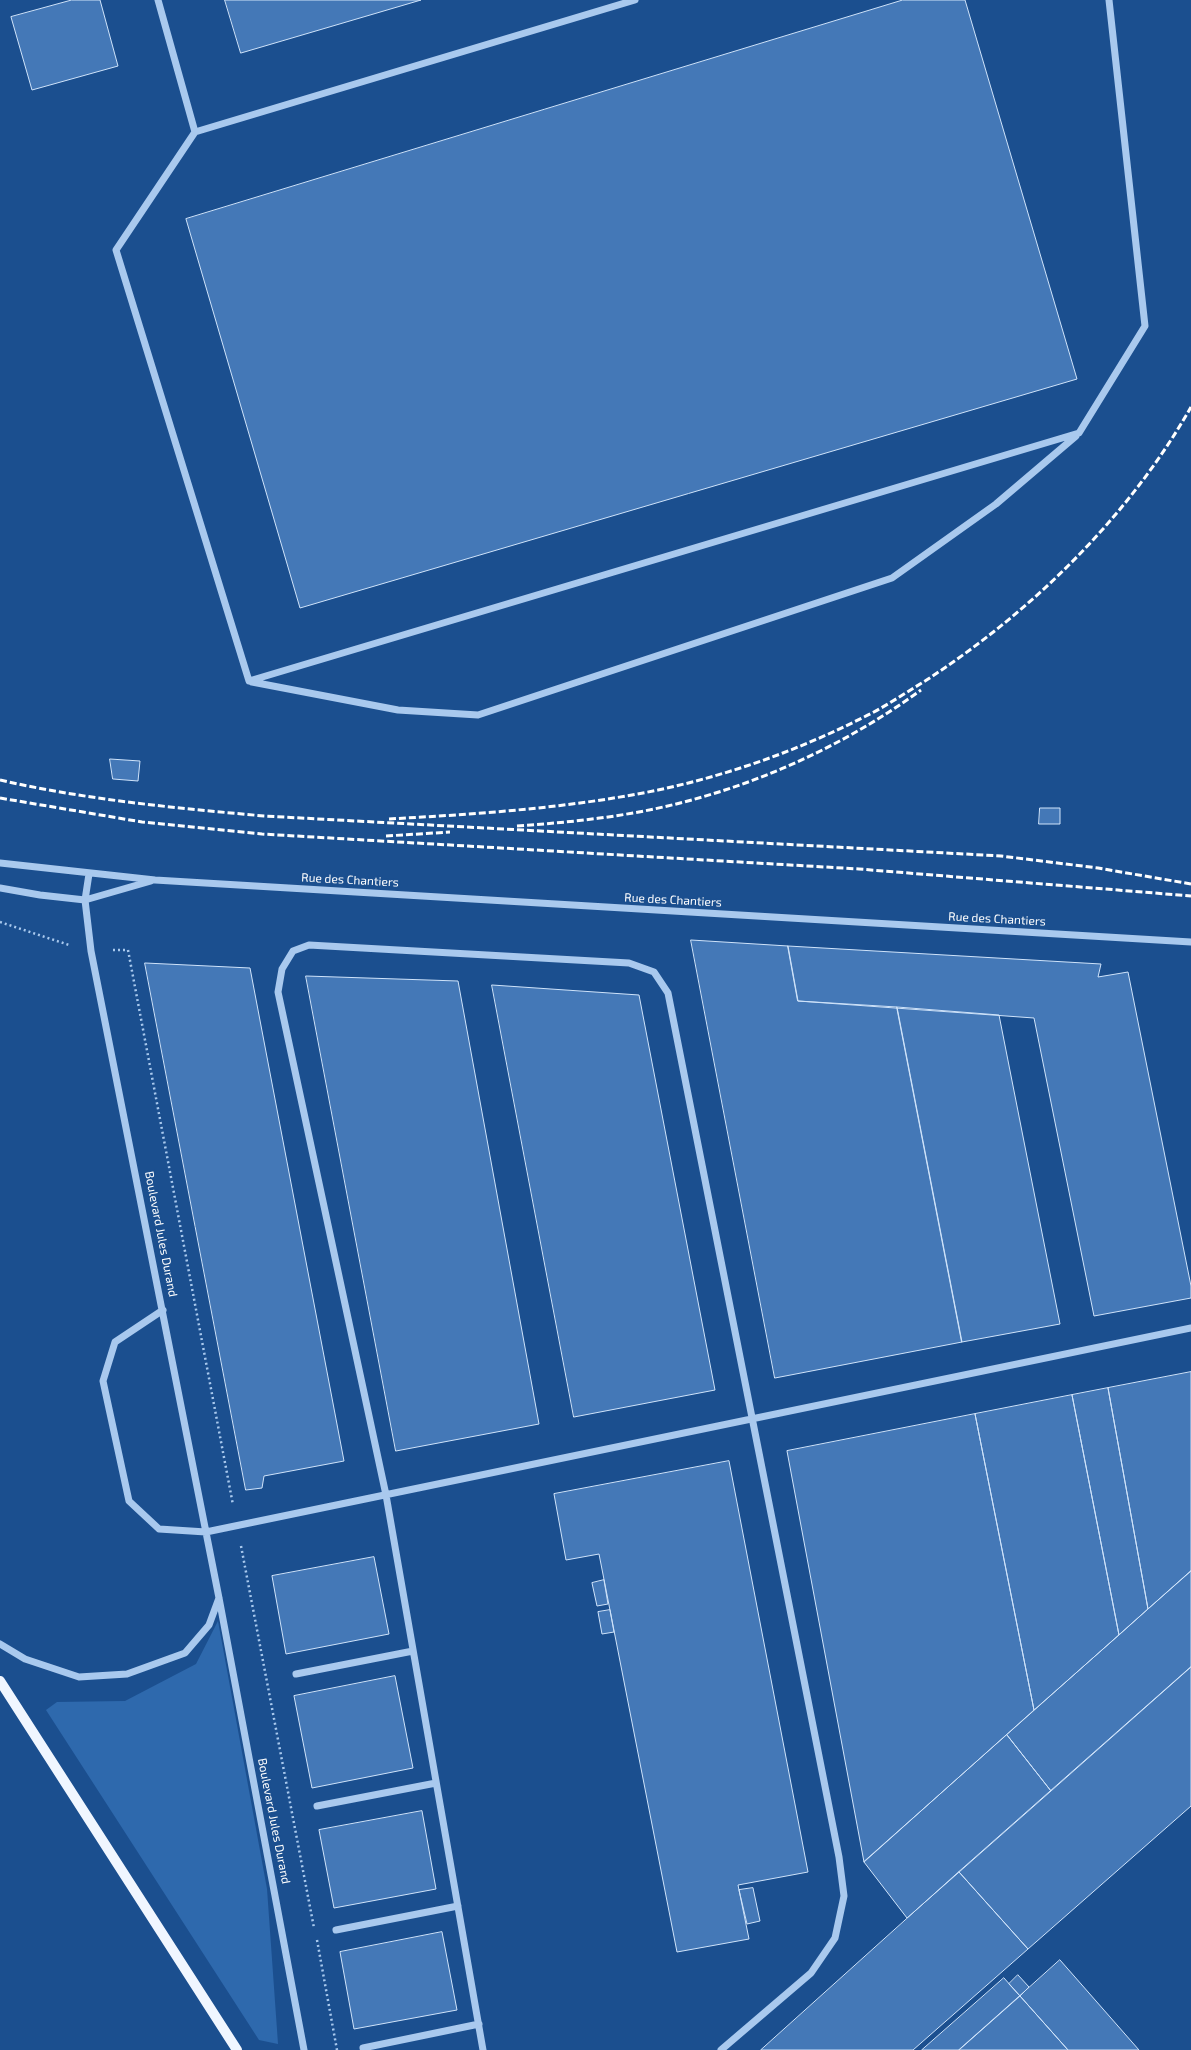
<!DOCTYPE html>
<html>
<head>
<meta charset="utf-8">
<style>
	body { margin:0 }
	canvas { display:block; background:#1b4f8f }
</style>
</head>
<body>
<canvas width="1191" height="2050"></canvas>
<script>
const c = document.querySelector('canvas').getContext('2d');
c.lineJoin = 'round';
function paint(path, color) { c.fillStyle = color; c.fill(path, 'evenodd'); }
function trace(path, color, width, dash) { c.strokeStyle = color; c.lineWidth = width; c.lineCap = dash ? 'butt' : 'round'; c.setLineDash(dash || []); c.stroke(path); }
function label(font, color, halo, rows, align = 'center') {
  c.font = font + ' "Exo 2",sans-serif'; c.lineWidth = 4; c.setLineDash([]); c.textBaseline = 'middle'; c.strokeStyle = halo; c.fillStyle = color; for (const [text, x, y, turn = 0] of rows) {
    c.save(); c.translate(x, y); c.rotate((+turn || 0) * Math.PI / 180); c.textAlign = isNaN(turn) ? turn : align; if (halo) c.strokeText(text, 0, 0); c.fillText(text, 0, 0); c.restore();
  }
}
paint(new Path2D(`
	M218 1621 267 1889 278 2044 259 2040 46 1710 57 1702 125 1701 196 1664Z`), '#2e69ad');
const building = new Path2D(`
	M72 0H100L118 66 32 90 11 17Z
	M225 0H421L241 53Z
	M903 0H965L1077 379 300 608 186 219Z
	M110 759 140 761 138 781 113 779Z
	M1040 808H1060V824H1039Z
	M691 940 788 946 798 1001 897 1007 962 1342 775 1378Z
	M788 946 1101 964 1098 977 1128 972 1191 1286V1298L1094 1316 1034 1018 798 1001Z
	M145 963 250 968 344 1461 264 1476 262 1488 246 1490Z
	M306 976 458 981 539 1424 396 1451Z
	M492 985 639 995 715 1390 574 1417Z
	M897 1007 999 1015 1060 1324 962 1342Z
	M1191 1372V1571L1148 1609 1108 1388Z
	M1108 1388 1148 1609 1119 1635 1072 1395Z
	M1072 1395 1119 1635 1034 1710 975 1414Z
	M975 1414 1034 1710 864 1862 787 1451Z
	M729 1461 808 1872 738 1885 749 1939 677 1952 599 1554 566 1560 554 1494Z
	M374 1557 389 1634 286 1654 272 1576Z
	M1191 1571V1667L1051 1791 1007 1735Z
	M604 1580 608 1604 597 1606 592 1583Z
	M610 1610 614 1632 602 1634 598 1612Z
	M1191 1667V1806L1028 1949 959 1872Z
	M395 1676 413 1768 312 1788 294 1696Z
	M1007 1735 1051 1791 907 1918 864 1862Z
	M422 1811 436 1889 334 1908 319 1830Z
	M959 1872 1028 1949 913 2050H761Z
	M753 1888 760 1921 747 1924 739 1890Z
	M442 1932 457 2010 354 2029 340 1952Z
	M1060 1960 1139 2050H1068L1020 1996Z
	M1018 1975 1029 1987 1020 1996 1009 1984Z
	M1004 1978 1020 1996 959 2050H922Z
	M1020 1996 1068 2050H959Z`);
paint(building, '#4478b7');
trace(building, '#cfe3fa', 1);
trace(new Path2D(`
	M0 922 69 945
	M113 950H128L233 1505
	M241 1546 314 1928
	M317 1940 337 2050`), '#a9c9ee', 2.5, [2, 3]);
trace(new Path2D(`
	M158 0 195 132 635 0
	M195 132 116 250 249 681 1079 433 1145 326 1109 0
	M252 682 398 710 478 715 892 578 996 504 1076 436
	M0 863 155 880 1191 942
	M89 874 85 900 91 951 219 1598 304 2050
	M0 888 40 895 85 900 151 881
	M163 1310 115 1342 103 1381 129 1501 159 1529 206 1532 1191 1328
	M0 1644 25 1659 79 1677 127 1674 185 1653 209 1625 219 1598
	M296 1674 413 1651
	M317 1806 436 1783
	M336 1930 458 1906
	M363 2048 479 2024
	M483 2050 386 1495 278 992 282 969 293 951 309 945 629 963 654 972 668 993 839 1857 844 1896 835 1938 811 1973 721 2050`), '#a9c9ee', 7);
trace(new Path2D(`
	M0 1681 237 2050`), '#f0f6ff', 10);
trace(new Path2D(`
	M0 780C87 800 176 808 264 816L1001 856 1098 868 1191 884
	M0 798 142 822 262 834 859 869 1191 896
	M389 819C478 814 570 808 658 790 729 775 799 750 864 717 885 707 905 693 925 681 1031 612 1128 518 1191 407
	M517 826C560 823 602 819 644 811 743 792 840 749 921 690
	M386 836 450 832`), '#fff', 3, [7, 3]);
label('12px', '#fff', '#1b4f8f', [
	["Rue des Chantiers",350,880,3],
	["Rue des Chantiers",673,900,3],
	["Rue des Chantiers",997,919,3],
	["Boulevard Jules Durand",161,1234,79],
	["Boulevard Jules Durand",274,1821,79]
]);
</script>
</body>
</html>
